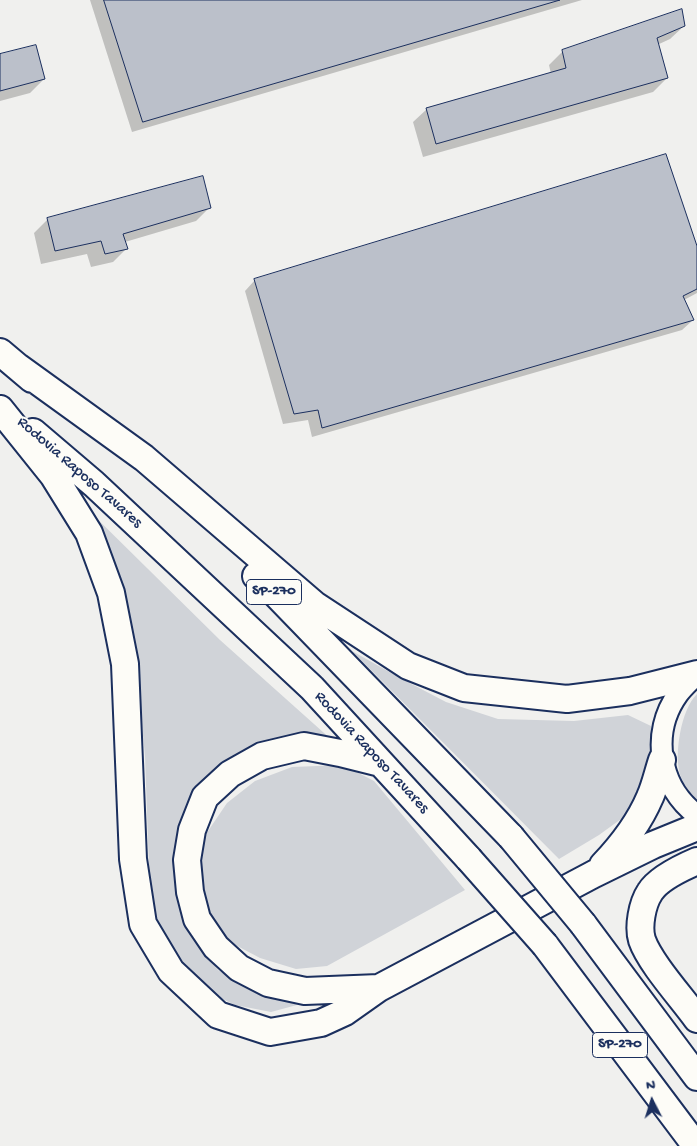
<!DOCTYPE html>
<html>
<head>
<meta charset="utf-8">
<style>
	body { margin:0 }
	#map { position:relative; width:697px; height:1146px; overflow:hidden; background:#f0f0ee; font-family:"Gochi Hand",sans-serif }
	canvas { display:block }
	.north { position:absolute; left:627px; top:1076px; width:50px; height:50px; -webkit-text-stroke:4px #fdfcf7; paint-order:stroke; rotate:355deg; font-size:14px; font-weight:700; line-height:20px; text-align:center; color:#1b2f5e }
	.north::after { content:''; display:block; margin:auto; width:18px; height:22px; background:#1b2f5e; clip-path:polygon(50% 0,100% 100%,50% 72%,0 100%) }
</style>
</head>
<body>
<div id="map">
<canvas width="697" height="1146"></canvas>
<div class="north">N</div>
</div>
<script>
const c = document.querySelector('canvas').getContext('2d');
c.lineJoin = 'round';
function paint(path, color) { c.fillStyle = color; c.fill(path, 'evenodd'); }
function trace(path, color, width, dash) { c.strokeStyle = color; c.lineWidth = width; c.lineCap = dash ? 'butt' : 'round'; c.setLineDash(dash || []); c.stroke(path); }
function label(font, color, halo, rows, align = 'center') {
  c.font = font + ' "Gochi Hand",sans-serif'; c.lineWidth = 4; c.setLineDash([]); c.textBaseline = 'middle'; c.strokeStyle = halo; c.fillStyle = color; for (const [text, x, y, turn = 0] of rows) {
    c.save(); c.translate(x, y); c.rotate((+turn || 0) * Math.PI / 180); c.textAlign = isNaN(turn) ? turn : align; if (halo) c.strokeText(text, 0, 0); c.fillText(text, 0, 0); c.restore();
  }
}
paint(new Path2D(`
	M75 497 220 640 333 741 302 736 258 743 217 767 195 799 181 839 174 868 180 903 192 937 218 970 245 987 278 997 308 1002 271 1012 235 1005 202 989 176 961 159 930 150 897 145 756 134 642 116 575Z
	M352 651 402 679 446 702 498 719 574 721 628 715 651 726 654 751 643 793 628 814 599 835 559 859Z
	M697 694V799C691 794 684 785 681 777 673 757 681 709 697 694Z
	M343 765 374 781 465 890 327 966 296 969 260 958 224 939 215 925 198 890 201 856 206 834 227 803 255 781 292 767Z`), '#d0d3d8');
paint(new Path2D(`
	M90 0H582L132 132Z
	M684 26 670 39 657 45 667 78 653 92 423 157 413 122 427 109 551 74 549 65 563 51Z
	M0 55 44 79 30 93 0 101Z
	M210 207 196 221 125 242 127 248 113 262 91 267 87 254 41 264 34 233 48 219Z
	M697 250V293L684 300 693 320 682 330 312 437 308 420 283 424 245 291 255 280Z`), '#0003');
const building = new Path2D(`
	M104 0H560L143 122Z
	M682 9 685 26 657 38 668 78 436 144 426 108 566 68 562 50Z
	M36 45 45 79 0 91V54Z
	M666 154 697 246V289L683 296 694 320 322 428 318 410 294 414 254 279Z
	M203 176 211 208 123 234 128 249 105 254 101 241 55 251 47 218Z`);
paint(building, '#bbc0ca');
trace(building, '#1b2f5e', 1);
const secondary = new Path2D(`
	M697 674C691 680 683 687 678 694 650 733 659 787 697 815`);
const highway = new Path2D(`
	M0 352 32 379
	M18 367 144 458 315 605 408 666 464 688 567 699 630 691 697 674
	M0 409 53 475 89 533 111 593 125 664 133 859 143 924 171 971 218 1015 270 1032 321 1023 345 1012 379 988 594 874 653 845 697 827
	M33 432 94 484 312 688 469 859
	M256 576 269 587 511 837
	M697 861C683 867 658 879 650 892 642 904 638 927 642 940 650 963 682 998 697 1019
	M603 865C622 845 639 823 650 797 655 786 658 772 662 760
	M583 924 697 1077
	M545 945 696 1146
	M379 988 305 991 268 983 239 968 216 947 197 919 190 892 187 860 192 830 205 797 230 774 262 756 304 746 340 753 380 763`);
trace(secondary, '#1b2f5e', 24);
trace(highway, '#1b2f5e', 30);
trace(secondary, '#fdfcf7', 20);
trace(highway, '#fdfcf7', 26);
const highwayBridge = new Path2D(`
	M511 837 583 924
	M469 859 545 945`);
trace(highwayBridge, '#1b2f5e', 30, []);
trace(highwayBridge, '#fdfcf7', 26);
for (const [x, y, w] of [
	[274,592,55],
	[620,1045,55]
]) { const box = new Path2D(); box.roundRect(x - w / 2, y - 12.5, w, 25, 4); c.fillStyle = '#fdfcf7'; c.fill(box); trace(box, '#1b2f5e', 1); }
label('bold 15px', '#1b2f5e', null, [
	["SP-270",274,592],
	["SP-270",620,1045]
]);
label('16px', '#1b2f5e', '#fdfcf7', [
	["Rodovia Raposo Tavares",79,473,41],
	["Rodovia Raposo Tavares",371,753,47]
]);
</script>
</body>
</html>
